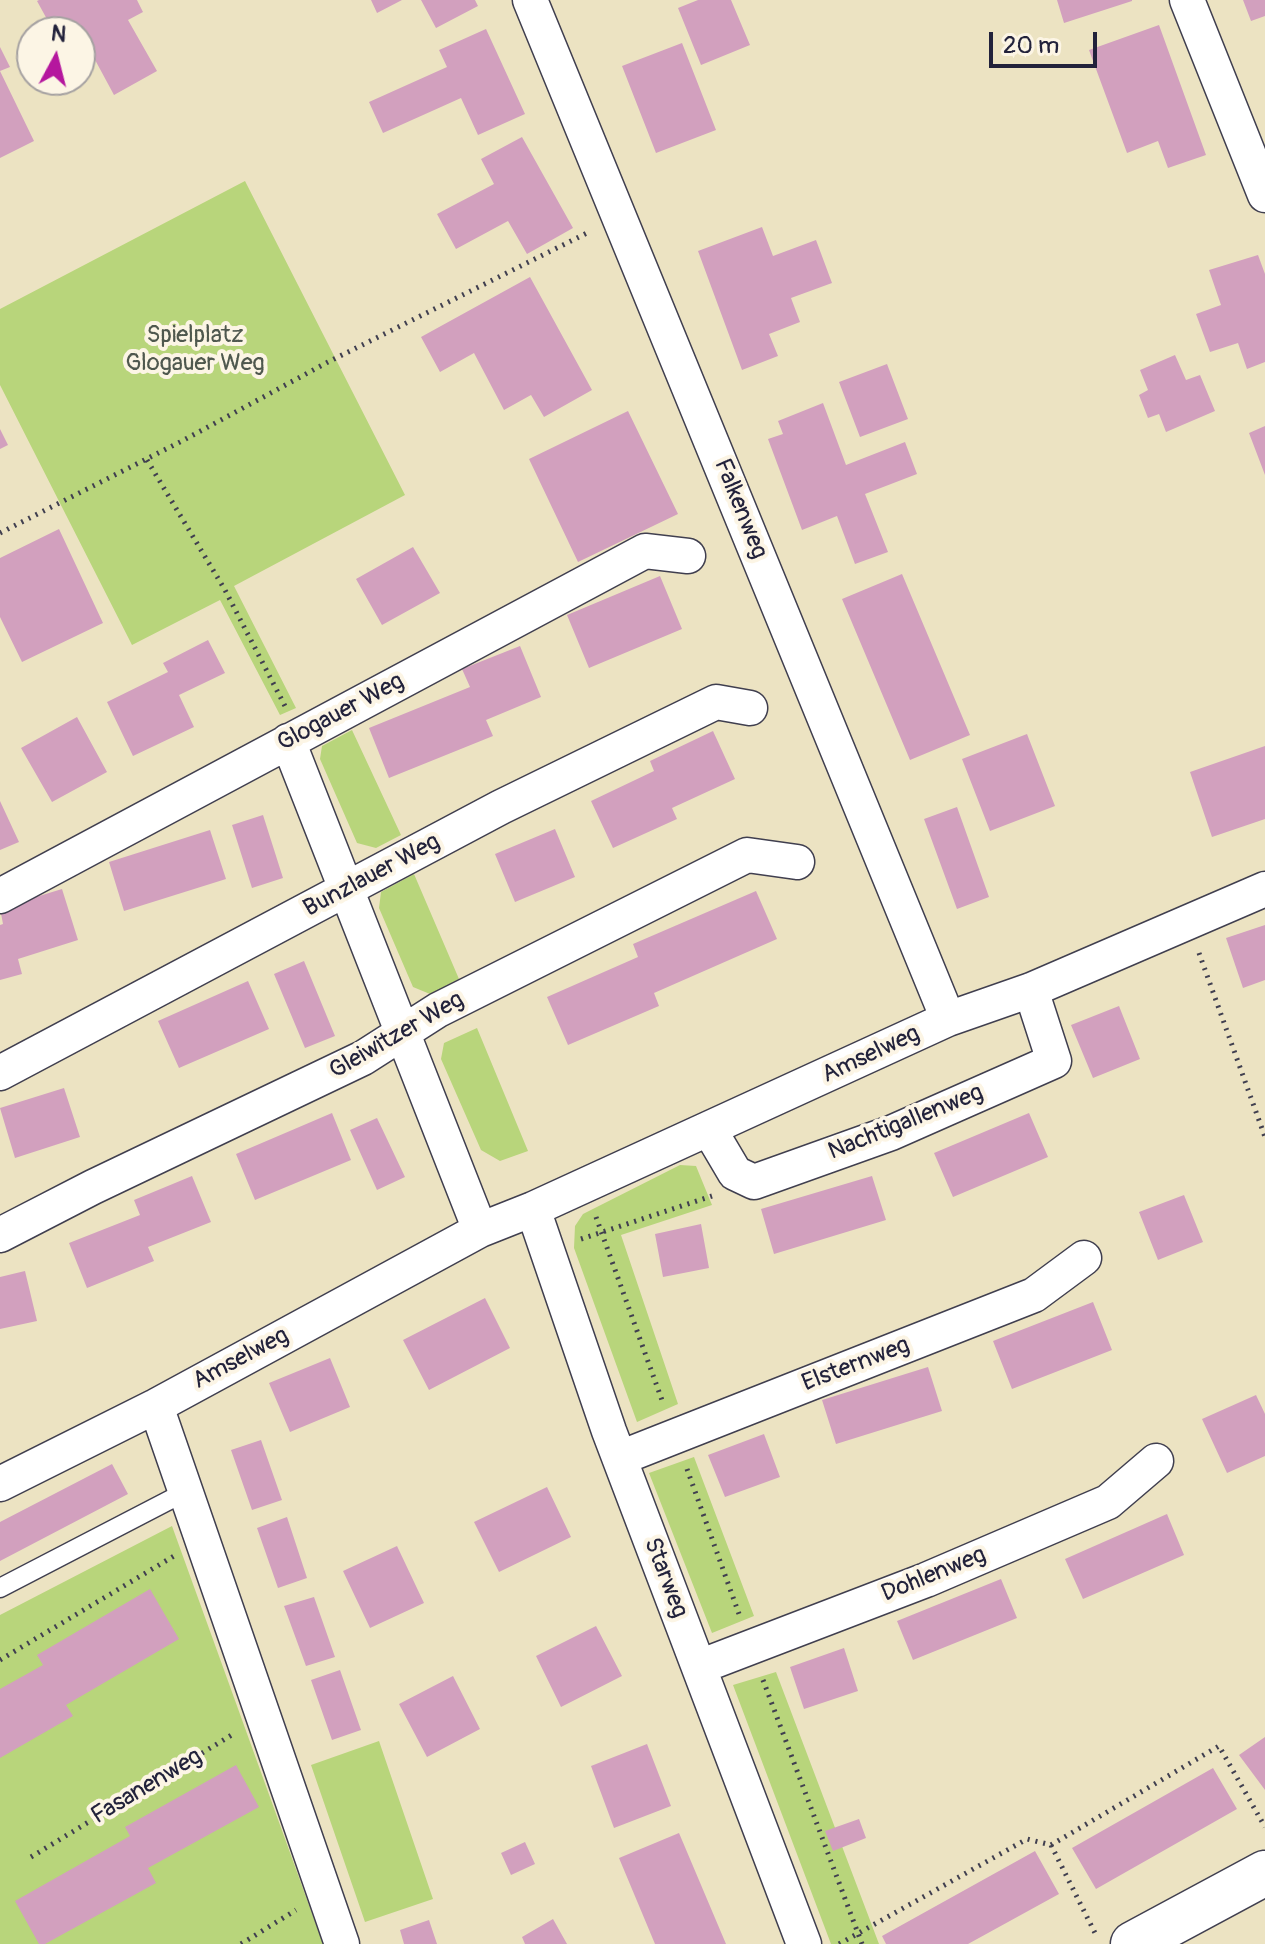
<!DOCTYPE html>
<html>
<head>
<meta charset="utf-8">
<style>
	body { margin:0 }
	#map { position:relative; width:1265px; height:1944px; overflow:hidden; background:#ece3c2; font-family:Pangolin,sans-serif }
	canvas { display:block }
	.north { position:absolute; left:16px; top:16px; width:80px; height:80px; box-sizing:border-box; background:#fcf5e5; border:2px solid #a5a1a1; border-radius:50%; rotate:7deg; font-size:22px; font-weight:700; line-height:32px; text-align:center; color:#22223b }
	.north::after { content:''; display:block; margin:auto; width:28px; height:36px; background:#b5179e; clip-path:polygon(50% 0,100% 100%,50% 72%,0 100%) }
	.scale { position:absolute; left:989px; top:32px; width:108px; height:36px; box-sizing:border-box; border:4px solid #22223b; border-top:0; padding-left:10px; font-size:24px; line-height:28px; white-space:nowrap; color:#22223b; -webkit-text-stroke:6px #fcf5e5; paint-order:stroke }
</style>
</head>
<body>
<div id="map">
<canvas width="1265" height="1944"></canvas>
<div class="north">N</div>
<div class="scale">20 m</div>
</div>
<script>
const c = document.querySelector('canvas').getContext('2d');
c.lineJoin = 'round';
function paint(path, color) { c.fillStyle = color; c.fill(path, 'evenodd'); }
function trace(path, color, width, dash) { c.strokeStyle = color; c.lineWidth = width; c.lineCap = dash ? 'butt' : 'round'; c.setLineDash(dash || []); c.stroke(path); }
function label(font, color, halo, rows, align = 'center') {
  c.font = font + ' Pangolin,sans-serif'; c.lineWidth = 8; c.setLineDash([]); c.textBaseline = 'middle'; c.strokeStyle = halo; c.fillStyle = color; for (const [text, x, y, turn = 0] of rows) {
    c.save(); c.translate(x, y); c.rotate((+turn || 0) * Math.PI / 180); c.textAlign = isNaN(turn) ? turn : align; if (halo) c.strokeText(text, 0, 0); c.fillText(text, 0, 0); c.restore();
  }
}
paint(new Path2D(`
	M245 181 405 495 234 586 296 708 280 715 220 600 132 645 0 385V309Z
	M352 730 401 835 376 848 357 843 320 759 322 746Z
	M414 874 459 979 430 994 413 987 379 908 381 892Z
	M477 1028 528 1151 500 1161 481 1150 441 1059 444 1043Z
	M680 1165 696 1166 712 1205 621 1235 678 1404 637 1422 574 1248 575 1226 583 1214Z
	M694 1457 754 1616 712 1633 649 1473Z
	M172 1526 323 1944H0V1615Z
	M776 1672 879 1944H831L733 1685Z
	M379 1741 433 1899 365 1922 311 1765Z`), '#b8d57b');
paint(new Path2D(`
	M39 0H137L143 12 128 20 157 71 114 95 80 32H54L37 1Z
	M371 0H402L377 13Z
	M421 0H475L478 6 436 28Z
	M698 0H731L750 45 701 65 678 8Z
	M1057 0H1132V1L1064 23Z
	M1243 0H1265V16L1251 21Z
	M1159 25 1206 155 1168 168 1158 141 1127 153 1089 50Z
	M486 29 525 114 478 135 461 98 383 133 369 102 447 67 439 50Z
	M682 43 716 130 656 153 622 66Z
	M0 47 10 67 0 71 34 141 0 158Z
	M522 137 573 228 527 254 508 221 456 249 437 214 494 184 481 159Z
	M762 227 773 256 816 240 832 283 791 298 800 322 769 334 778 356 742 370 698 251Z
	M1258 255 1265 274V362L1247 369 1238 343 1210 352 1196 314 1221 305 1209 270Z
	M530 277 592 390 544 417 531 395 504 410 474 353 440 372 421 337Z
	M1175 355 1186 380 1200 375 1215 411 1166 432 1159 414 1148 418 1139 395 1148 390 1140 370Z
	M887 364 908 419 860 437 839 382Z
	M823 403 846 465 905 442 917 474 865 494 888 552 855 564 837 516 802 530 768 439 783 434 778 421Z
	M628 411 678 514 578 562 529 459Z
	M1265 426V475L1249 433Z
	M0 429 8 445 0 449Z
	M59 529 103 623 22 662 0 617V558Z
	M413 547 440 593 382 625 356 579Z
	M902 574 970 735 910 760 842 599Z
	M660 576 682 629 589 668 567 615Z
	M208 640 225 673 179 695 194 727 133 756 107 702 168 672 163 663Z
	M520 646 541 697 486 720 493 736 389 778 369 728 470 687 462 669Z
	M77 717 107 772 52 802 21 748Z
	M713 731 735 779 672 808 677 819 613 848 591 801 654 771 650 761Z
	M1027 734 1055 806 990 831 962 759Z
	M1265 746V819L1212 837 1190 772Z
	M0 801 19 842 0 850Z
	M957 807 989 897 957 909 924 819Z
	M263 815 283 878 252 888 232 825Z
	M555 829 575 877 515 902 495 854Z
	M210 830 226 879 124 911 109 862Z
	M62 889 78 940 18 959 22 974 0 980V925L3 924 0 908Z
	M756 891 777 939 654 993 659 1006 568 1045 547 997 638 957 633 944Z
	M1265 925V980L1243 988 1226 938Z
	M304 961 335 1036 305 1048 274 974Z
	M248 981 269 1029 179 1068 158 1021Z
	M1119 1006 1140 1059 1093 1078 1071 1025Z
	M64 1088 80 1137 15 1158 0 1108Z
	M332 1113 351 1160 255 1200 236 1154Z
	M1029 1113 1048 1157 953 1197 934 1153Z
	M377 1118 405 1177 377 1190 350 1130Z
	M192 1176 211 1222 148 1247 154 1261 87 1288 69 1243 140 1215 134 1200Z
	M872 1176 886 1220 774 1254 761 1209Z
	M1184 1195 1203 1242 1158 1260 1139 1212Z
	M701 1224 709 1268 663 1277 655 1234Z
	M25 1271 37 1321 0 1329V1277Z
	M485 1298 510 1348 429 1390 403 1340Z
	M1093 1302 1112 1350 1012 1389 993 1341Z
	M330 1358 350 1407 290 1432 269 1383Z
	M928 1367 942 1411 836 1444 822 1400Z
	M1256 1395 1265 1414V1456L1227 1473 1202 1419Z
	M764 1434 780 1477 725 1497 708 1455Z
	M261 1440 282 1500 252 1510 231 1450Z
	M112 1464 128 1494 0 1561V1522Z
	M547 1487 571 1537 499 1572 474 1522Z
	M1167 1514 1184 1555 1083 1599 1065 1559Z
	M287 1517 307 1578 278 1588 257 1528Z
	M397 1546 424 1603 370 1628 343 1571Z
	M1001 1579 1017 1618 913 1660 897 1621Z
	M150 1589 179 1639 66 1705 73 1716 0 1758V1689L43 1665 37 1655Z
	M314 1597 335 1657 306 1666 284 1606Z
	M596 1626 622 1676 561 1707 536 1656Z
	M844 1648 858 1691 804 1709 790 1667Z
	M340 1670 361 1730 332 1740 311 1680Z
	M453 1676 480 1729 427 1757 399 1704Z
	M1265 1737V1790L1239 1755Z
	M647 1744 671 1806 614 1828 591 1766Z
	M236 1765 259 1807 148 1868 156 1883 45 1944H39L15 1901 130 1836 125 1827Z
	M1213 1768 1237 1809 1096 1889 1072 1848Z
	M859 1819 866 1838 833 1851 825 1831Z
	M679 1833 726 1944H655L619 1858Z
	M525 1842 535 1864 511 1875 501 1853Z
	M1035 1851 1059 1894 968 1944H886L882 1936Z
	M553 1919 567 1944H525L522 1937Z
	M429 1920 437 1944H404L400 1930Z`), '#d2a0be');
const service = new Path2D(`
	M0 1588 185 1492`);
const minor = new Path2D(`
	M530 0 948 1019
	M1187 0 1265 195
	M288 741 480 1230
	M0 896 645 551 688 556
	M0 1073 501 807 716 702 750 708
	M709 1129 735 1173 754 1182 891 1133 1054 1061 1031 990
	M533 1209 609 1431 804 1944
	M0 1235 93 1187 363 1058 438 1010 747 855 797 862
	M156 1406 342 1944
	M620 1458 1034 1295 1084 1258
	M0 1484 156 1406 480 1230 533 1209 948 1019 1031 990 1265 889
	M699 1667 926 1580 1108 1502 1156 1461`);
const tertiary = new Path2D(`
	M1133 1944 1265 1873`);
trace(service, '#403f4f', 21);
trace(minor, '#403f4f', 37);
trace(tertiary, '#403f4f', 47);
trace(new Path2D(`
	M147 460 225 590 285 706
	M0 533 182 441 328 362 587 233
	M1199 953 1265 1137
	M596 1217 663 1403
	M581 1239 712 1196
	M687 1469 739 1614
	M0 1660 174 1556
	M763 1680 862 1944
	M1051 1845 1095 1933
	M31 1857 235 1733
	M241 1944 296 1910
	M839 1944 1027 1839 1051 1845 1219 1746 1265 1827`), '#403f4f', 5, [2, 6]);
trace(service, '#fff', 18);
trace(minor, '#fff', 34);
trace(tertiary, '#fff', 44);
label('24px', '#4f584e', '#fcf5e5', [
	["Spielplatz",195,336],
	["Glogauer Weg",195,364]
]);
label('24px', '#22223b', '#fcf5e5', [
	["Falkenweg",740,509,68],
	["Glogauer Weg",341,713,-28],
	["Bunzlauer Weg",372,876,-28],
	["Gleiwitzer Weg",397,1036,-30],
	["Amselweg",871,1055,-25],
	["Nachtigallenweg",906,1123,-22],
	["Amselweg",241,1359,-28],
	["Elsternweg",856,1365,-21],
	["Dohlenweg",934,1575,-22],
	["Starweg",665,1578,69],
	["Fasanenweg",147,1787,-31]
]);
</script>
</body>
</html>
